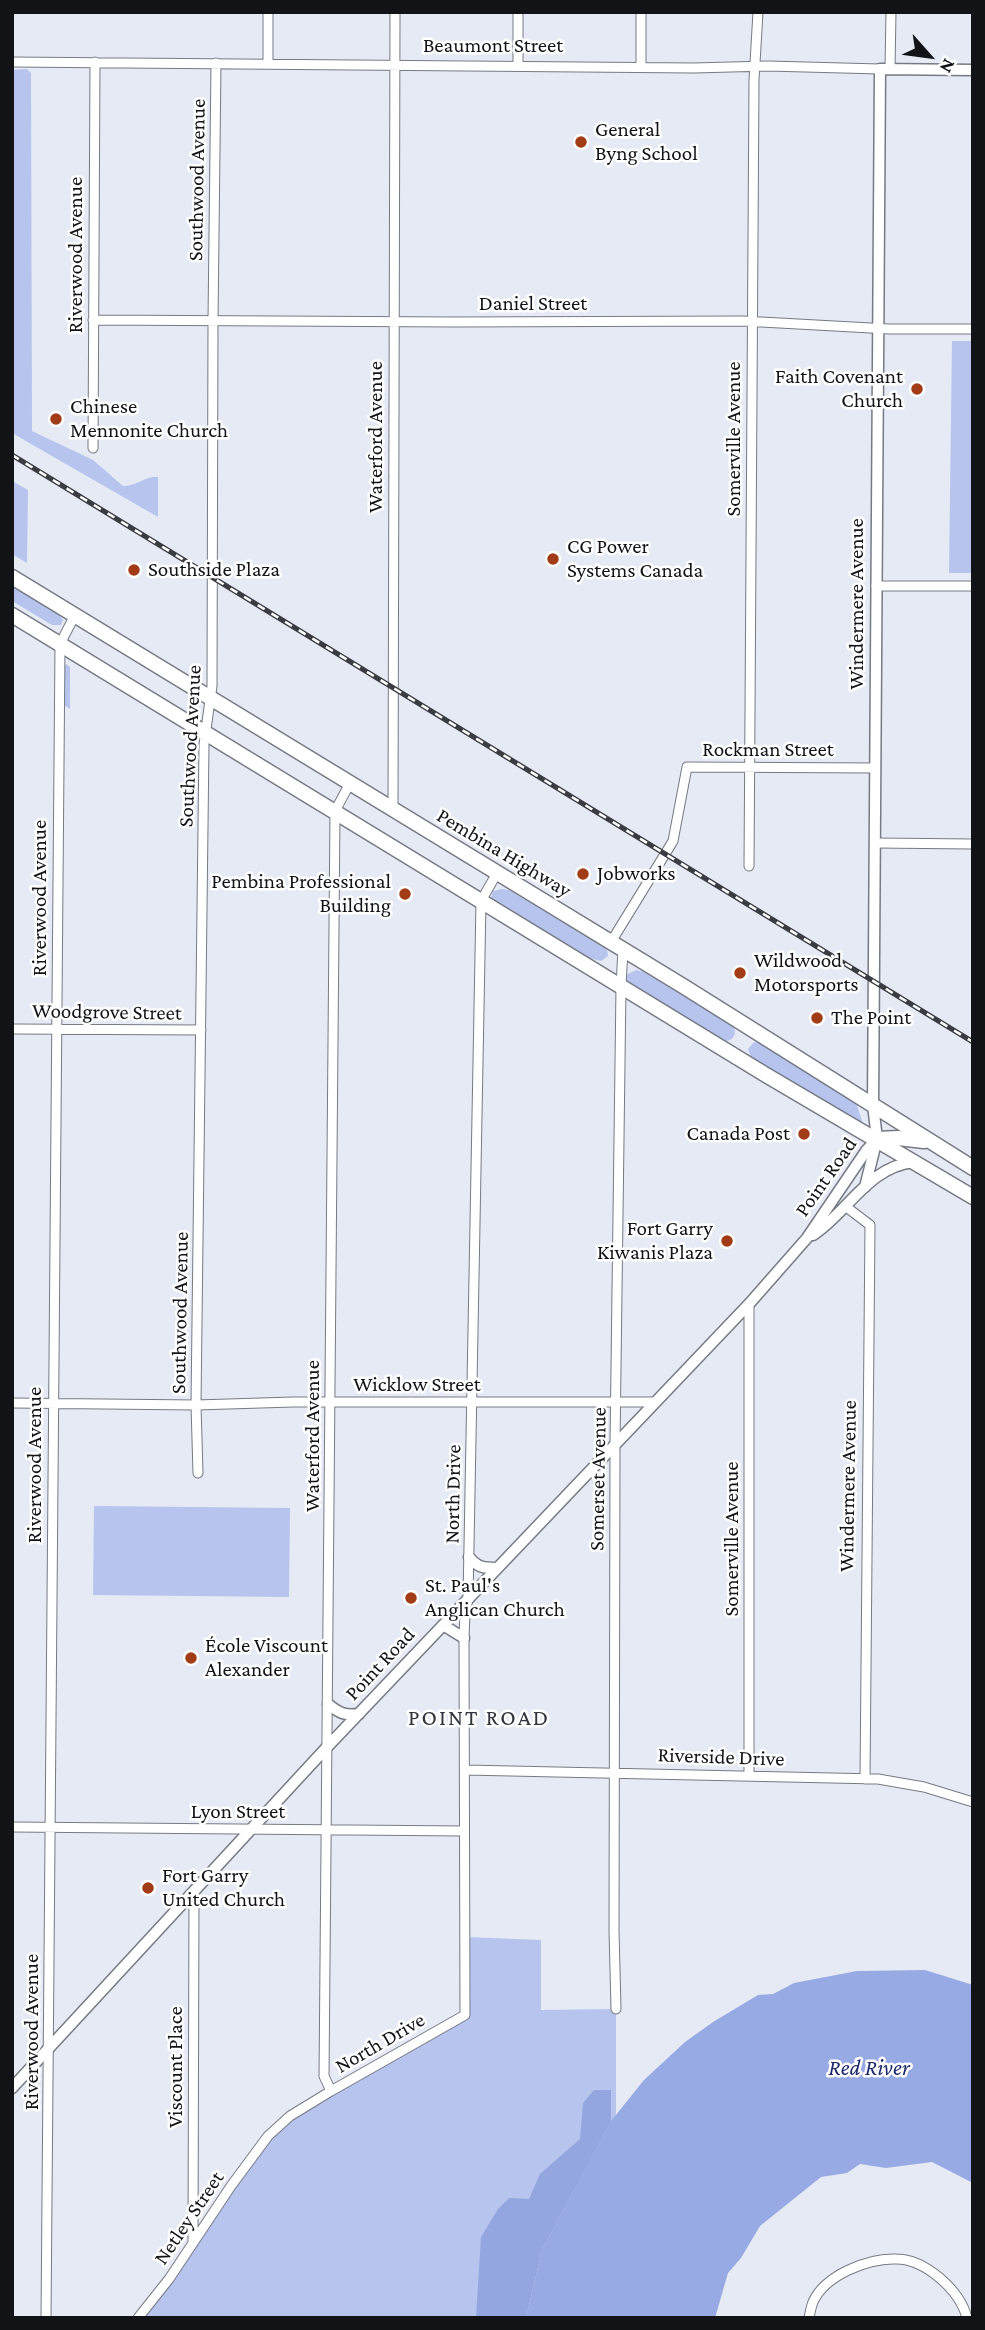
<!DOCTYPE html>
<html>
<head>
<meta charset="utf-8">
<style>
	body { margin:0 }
	#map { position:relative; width:985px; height:2330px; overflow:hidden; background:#e6eaf5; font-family:"Crimson Pro",serif }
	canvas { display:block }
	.frame { position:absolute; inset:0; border:14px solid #121317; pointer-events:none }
	.north { position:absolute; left:894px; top:21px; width:70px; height:70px; -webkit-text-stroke:5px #fff; paint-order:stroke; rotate:118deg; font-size:19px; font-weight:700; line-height:28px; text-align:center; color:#121317 }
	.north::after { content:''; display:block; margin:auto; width:24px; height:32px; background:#121317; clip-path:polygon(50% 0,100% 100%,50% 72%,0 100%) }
</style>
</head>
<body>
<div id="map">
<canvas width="985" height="2330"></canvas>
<div class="frame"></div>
<div class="north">N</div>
</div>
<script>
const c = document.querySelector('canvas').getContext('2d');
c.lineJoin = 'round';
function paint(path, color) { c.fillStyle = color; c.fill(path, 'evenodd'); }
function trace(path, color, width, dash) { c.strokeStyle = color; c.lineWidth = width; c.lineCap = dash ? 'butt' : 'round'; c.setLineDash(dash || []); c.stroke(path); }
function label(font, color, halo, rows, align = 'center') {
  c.font = font + ' "Crimson Pro",serif'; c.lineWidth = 5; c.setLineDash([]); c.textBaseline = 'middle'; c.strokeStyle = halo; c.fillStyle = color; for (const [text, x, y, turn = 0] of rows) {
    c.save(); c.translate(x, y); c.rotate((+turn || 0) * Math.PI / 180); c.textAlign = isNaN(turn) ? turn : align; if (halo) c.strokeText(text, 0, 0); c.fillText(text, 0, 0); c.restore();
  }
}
paint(new Path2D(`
	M27 69 31 73 32 431 93 460 123 486C140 485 144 476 158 477V517L12 433V70Z
	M952 341H973V573H949Z
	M12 481 28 490 27 563 12 554Z
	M12 586 60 616 63 620 61 625H52L12 601Z
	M66 664 70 667V709L63 704 64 668Z
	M502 889 509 890 607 949 608 956 601 961 589 958 491 898 493 891Z
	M636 970 644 972 733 1026C738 1034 733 1042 723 1041L627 982 626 975Z
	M754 1042 760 1043 856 1102 862 1121 860 1122 751 1058 748 1049Z
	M94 1506 290 1508 289 1597 93 1595Z
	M465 1937 541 1940V2010L616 2009V2115L542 2250 526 2318H138L231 2186 290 2116 465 2015Z`), '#b6c4ee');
paint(new Path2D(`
	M594 2090H611V2121L542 2250 526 2318H476L481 2237 498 2209 509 2198 529 2199 540 2174 580 2139 583 2103Z`), '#94a6df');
paint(new Path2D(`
	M925 1970 973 1985V2183L932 2162 886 2168 860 2164 847 2173 821 2177 760 2226 741 2258 728 2273 715 2318H526L542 2250 611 2121 644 2080 685 2042 713 2022 758 1995 773 1994 794 1983 857 1971Z`), '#98aae4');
const minor = new Path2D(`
	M12 62 694 68 768 66 880 69
	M268 64V12
	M518 66V12
	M641 67V12
	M890 69 891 12
	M93 320 456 322 743 321 889 329H973
	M93 448 95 62
	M876 586H973
	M393 809 395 12
	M875 843 973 844
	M749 866 754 80 758 12
	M611 942 673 841 687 767 875 768
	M12 1029 201 1030
	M845 1206 870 1225 865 1779
	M12 1403 196 1405 293 1402H654
	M198 1473 196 1405 204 744 212 686 213 321 216 63
	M465 1770 878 1779 924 1787 973 1802
	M749 1775V1304
	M12 1827 464 1831
	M616 2009 614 1930 615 1444 621 986 623 949
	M331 2091 324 2076 335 811 350 783
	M193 2243 194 1891
	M46 2318 60 644 75 615
	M138 2318 169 2279 231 2186 268 2136 290 2116 331 2091 465 2015 464 1638 465 1613 468 1599 481 901 497 873
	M809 2318C810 2313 811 2307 813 2302 825 2275 868 2258 896 2259 925 2259 960 2290 967 2318`);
const tertiary = new Path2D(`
	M865 1187 877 1139 873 1105 880 69 973 70
	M813 1235C847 1213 869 1166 914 1162
	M469 1557C478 1568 484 1568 497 1568
	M443 1625 464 1638
	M328 1704C339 1713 345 1716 359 1714
	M12 2088 328 1746 749 1304 807 1238 866 1151 877 1139`);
const primary = new Path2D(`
	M12 577 683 986 973 1168
	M12 615 766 1075 973 1197
	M877 1139 898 1138 924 1141`);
trace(minor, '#767a84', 11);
trace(tertiary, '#767a84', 13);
trace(primary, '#767a84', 17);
trace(minor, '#fff', 9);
trace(tertiary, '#fff', 10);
trace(primary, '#fff', 14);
const rail = new Path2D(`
	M12 455 973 1042`);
trace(rail, '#3a3c41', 5);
trace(rail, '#fff', 2.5, [8]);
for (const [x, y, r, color] of [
	[581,142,7,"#a23c16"],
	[917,389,7,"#a23c16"],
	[56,419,7,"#a23c16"],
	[553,559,7,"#a23c16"],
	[134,570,7,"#a23c16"],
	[583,874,7,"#a23c16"],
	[405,894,7,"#a23c16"],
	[740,973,7,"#a23c16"],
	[817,1018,7,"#a23c16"],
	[804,1134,7,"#a23c16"],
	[727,1241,7,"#a23c16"],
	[411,1598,7,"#a23c16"],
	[191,1658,7,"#a23c16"],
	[148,1888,7,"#a23c16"]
]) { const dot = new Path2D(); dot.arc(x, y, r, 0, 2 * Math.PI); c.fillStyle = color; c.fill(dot); trace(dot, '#fff', 2.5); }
label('21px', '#121317', '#fff', [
	["Beaumont Street",493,46],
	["Southwood Avenue",197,180,-89],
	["Riverwood Avenue",76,255,-90],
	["Daniel Street",533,304],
	["Waterford Avenue",376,437,-90],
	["Somerville Avenue",734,439,-90],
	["Windermere Avenue",857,604,-90],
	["Southwood Avenue",190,746,-87],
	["Rockman Street",768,750],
	["Pembina Highway",504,853,31],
	["Riverwood Avenue",40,898,-90],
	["Woodgrove Street",107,1012,1],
	["Point Road",826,1177,-55],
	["Southwood Avenue",180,1313,-89],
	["Wicklow Street",417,1385],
	["Waterford Avenue",313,1436,-90],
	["Riverwood Avenue",35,1465,-90],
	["Somerset Avenue",598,1479,-89],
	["Windermere Avenue",848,1486,-89],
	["North Drive",453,1494,-89],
	["Somerville Avenue",732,1539,-90],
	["Point Road",380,1664,-47],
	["Riverside Drive",721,1757,2],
	["Lyon Street",238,1812],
	["Riverwood Avenue",32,2032,-90],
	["North Drive",380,2043,-30],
	["Viscount Place",176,2067,-90],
	["Netley Street",189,2218,-56]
]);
label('21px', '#121317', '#fff', [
	["General",595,130],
	["Byng School",595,154],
	["Faith Covenant",903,377,"right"],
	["Church",903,401,"right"],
	["Chinese",70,407],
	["Mennonite Church",70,431],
	["CG Power",567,547],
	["Systems Canada",567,571],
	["Southside Plaza",148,570],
	["Jobworks",597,874],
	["Pembina Professional",391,882,"right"],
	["Building",391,906,"right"],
	["Wildwood",754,961],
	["Motorsports",754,985],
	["The Point",831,1018],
	["Canada Post",790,1134,"right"],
	["Fort Garry",713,1229,"right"],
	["Kiwanis Plaza",713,1253,"right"],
	["St. Paul's",425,1586],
	["Anglican Church",425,1610],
	["École Viscount",205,1646],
	["Alexander",205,1670],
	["Fort Garry",162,1876],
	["United Church",162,1900]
], 'left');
c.letterSpacing = '2px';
label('23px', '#32353d', '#fff', [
	["POINT ROAD",479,1718]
]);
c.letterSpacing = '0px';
label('italic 23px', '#1e2a6c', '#fff', [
	["Red River",869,2068]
]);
</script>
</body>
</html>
